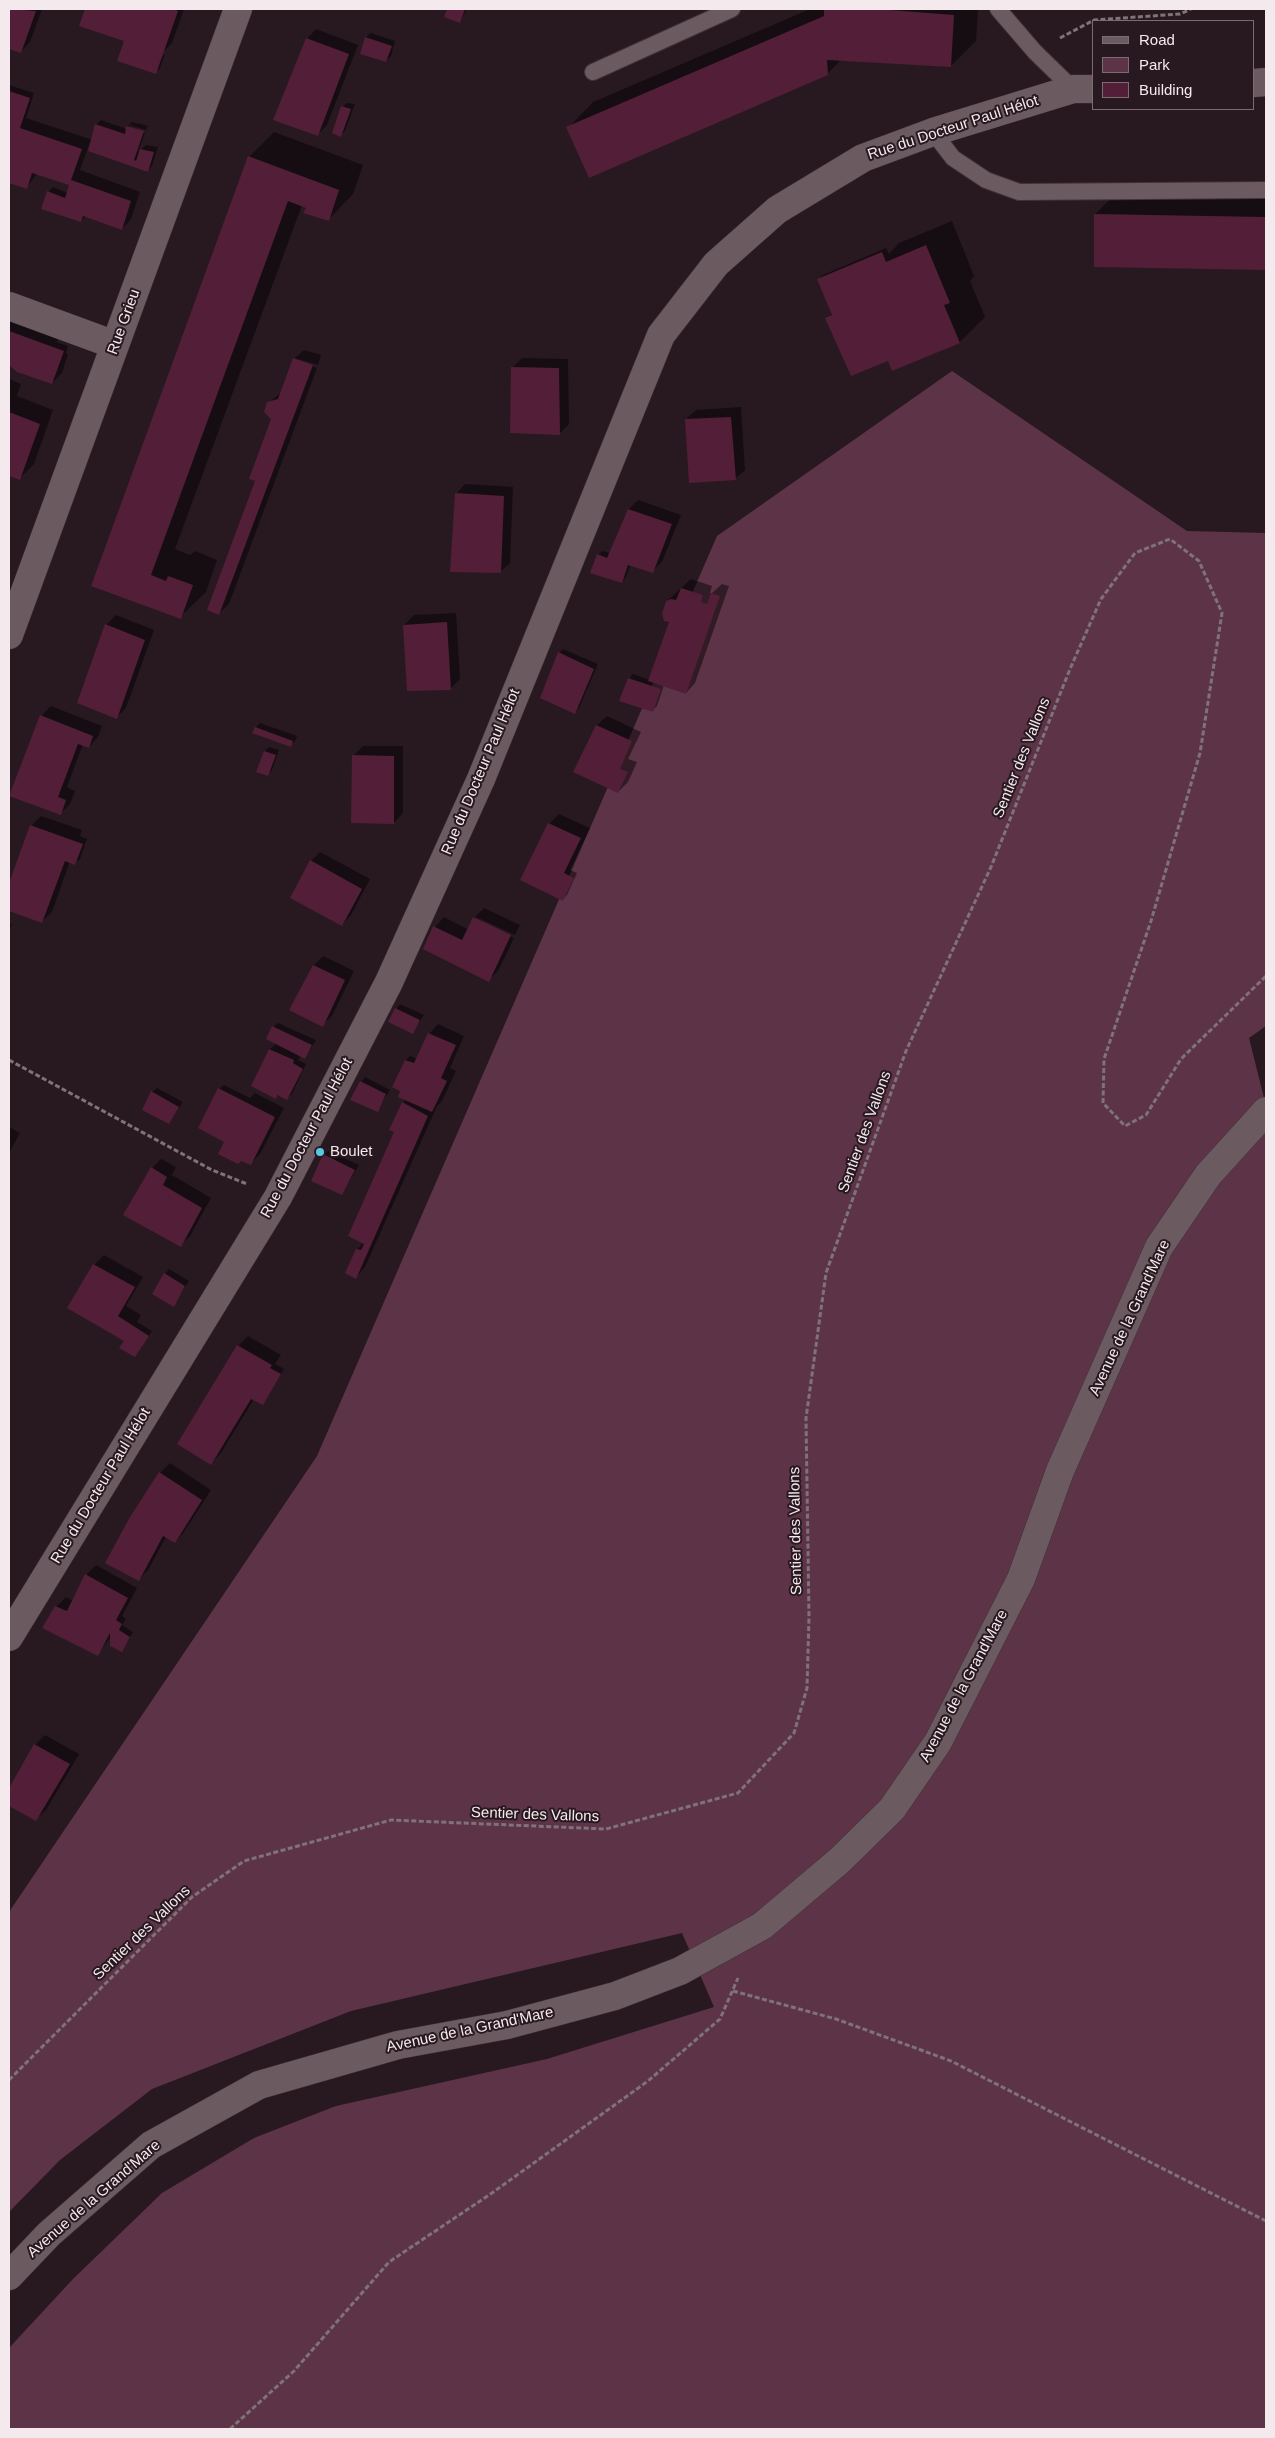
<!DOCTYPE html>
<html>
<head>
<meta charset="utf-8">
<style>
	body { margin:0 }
	#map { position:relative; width:1275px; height:2438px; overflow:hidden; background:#281920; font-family:Arial,sans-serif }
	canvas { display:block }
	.frame { position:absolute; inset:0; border:10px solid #f4e9ed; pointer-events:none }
	.legend { position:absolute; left:1092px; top:20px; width:162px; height:90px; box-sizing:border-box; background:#281920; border:1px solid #7a6c72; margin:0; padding:6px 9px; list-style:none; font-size:15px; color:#f4e9ed }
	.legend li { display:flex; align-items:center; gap:10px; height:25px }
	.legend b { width:25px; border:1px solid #7a6c72 }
</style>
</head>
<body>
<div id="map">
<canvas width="1275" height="2438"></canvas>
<div class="frame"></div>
<ul class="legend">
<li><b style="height:6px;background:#6c5a61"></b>Road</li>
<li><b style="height:14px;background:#5d3447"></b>Park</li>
<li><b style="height:14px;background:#531e38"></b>Building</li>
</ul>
</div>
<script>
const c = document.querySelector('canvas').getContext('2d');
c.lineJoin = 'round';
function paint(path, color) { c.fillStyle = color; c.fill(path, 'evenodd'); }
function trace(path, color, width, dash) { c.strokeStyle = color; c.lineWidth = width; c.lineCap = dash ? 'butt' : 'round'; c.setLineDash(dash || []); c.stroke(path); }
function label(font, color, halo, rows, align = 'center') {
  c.font = font + ' Arial,sans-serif'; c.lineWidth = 4; c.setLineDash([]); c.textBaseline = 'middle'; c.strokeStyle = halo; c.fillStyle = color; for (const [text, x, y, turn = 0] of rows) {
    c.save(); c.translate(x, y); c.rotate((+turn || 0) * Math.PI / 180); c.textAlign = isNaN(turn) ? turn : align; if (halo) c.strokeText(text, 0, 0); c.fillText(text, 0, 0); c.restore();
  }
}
paint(new Path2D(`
	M952 371 1187 531 1266 533V1026L1249 1038 1266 1106V2429H9V2348L73 2279 162 2193 254 2138 336 2106 547 2059 714 2007 682 1933 351 2011 152 2089 60 2160 9 2212V1912L317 1456 717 536Z`), '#5d3447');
paint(new Path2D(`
	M9 9H42L30 42 21 52 9 48Z
	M86 9H184L172 43 161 54V57L165 54 160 68 155 73 126 40 80 25Z
	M448 9H467L460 21 446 16Z
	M810 9H978L976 41 951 66 841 60 827 74 568 128 593 102Z
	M316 29 358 45 327 125 317 135 307 39Z
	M371 33 395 41 391 56 386 61 361 53 366 37Z
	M9 85 34 93 26 118 93 140 96 125 101 120 127 129 128 126 132 122 148 126 146 130 129 125V128L145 133 138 152 146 145 158 147 152 166 148 170 90 142 80 170 140 192 131 219 122 229 86 216 81 221 48 192 53 187 68 193 71 185 37 174 26 188 9 182Z
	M347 103 355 104 345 131 341 135 342 107Z
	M274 132 363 165 353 194 328 220 302 205 175 549 190 555 195 551 217 560 206 592 180 617 92 585 249 157Z
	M1121 189 1266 192V269L1096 265 1095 214Z
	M952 221 974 276 970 281 985 317 960 342 889 360 827 318 833 313 818 279 823 275 886 248 889 254 899 243Z
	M9 318 59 336 57 342 68 346 66 353 68 354 62 373 52 383 9 364Z
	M304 350 321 355 318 365 298 359V361L317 368 229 604 219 613 273 419 268 403 282 392 294 359Z
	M522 358 568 359 569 424 559 434 512 368Z
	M9 379 21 384 17 396 53 410 34 464 19 479 9 475Z
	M741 407 745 470 735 479 686 419 696 410Z
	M465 484 513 487 510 563 500 572 456 494Z
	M638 500 681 515 662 562 652 571 631 564 626 577 622 582 598 555 602 551 610 553 629 509Z
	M691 579 712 586 710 593H712L722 584 729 586 695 683 686 693 664 685 657 706 653 710 629 679 633 674 650 680 671 621 667 601Z
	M456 613 460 679 450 689 404 625 414 615Z
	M116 615 154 630 126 708 116 718 106 625Z
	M563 649 598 664 579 708 575 713 559 653Z
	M51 706 102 726 98 737 89 747 83 744 67 787 75 791 70 804 60 814 41 716Z
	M607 716 641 732 628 759 637 762 628 782 618 792 597 725Z
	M260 723 297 736 295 741 290 746 256 727Z
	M363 746H403V813L394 823 353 756Z
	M269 747 279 750 272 770 267 775 258 771 265 751Z
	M559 814 590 828 570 870 577 873 567 895 563 899 549 824Z
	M41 816 82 830 80 836 87 839 80 859 75 863 70 861 52 912 42 921 9 910V886L32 825Z
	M320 852 370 879 351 915 342 925 311 861Z
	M484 908 520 925 515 935 476 917V920L514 938 498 971 488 980 435 927 444 917 469 930 474 918Z
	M9 923 12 924 9 931Z
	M323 956 354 971 332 1016 322 1025 291 1010 314 965Z
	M400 1004 424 1015 413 1032 396 1009Z
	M278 1023 316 1040 305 1058 301 1055 298 1060 306 1064 292 1094 287 1098 279 1094 276 1097 252 1086 270 1049 277 1043 273 1027Z
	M438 1024 464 1036 450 1068 456 1071 442 1101 437 1106 365 1267 356 1277 357 1250 364 1242 403 1103 406 1099V1060L410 1056 417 1059 429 1034Z
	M365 1077 390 1090 377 1111 361 1082Z
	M224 1085 250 1098 255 1093 284 1108 260 1154 250 1164 228 1137 219 1089Z
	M157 1088 183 1102 169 1123 152 1092Z
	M9 1127 20 1133 9 1153Z
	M328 1151 359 1165 342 1194 324 1155Z
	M161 1159 176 1167 172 1175 211 1198 190 1236 181 1245 152 1168Z
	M104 1255 143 1277 126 1306 141 1315 137 1322 152 1331 135 1356 125 1340 94 1265Z
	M169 1269 189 1281 173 1305 165 1274Z
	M248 1336 281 1355 275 1364 284 1369 263 1404 254 1399 221 1453 211 1463 179 1444 238 1346Z
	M170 1463 211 1490 184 1532 175 1542 166 1537 148 1570 139 1579 131 1518 160 1473Z
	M96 1565 137 1588 122 1616 126 1619 122 1625 133 1632 122 1651 111 1637 97 1654 56 1607 66 1597 73 1601 86 1575Z
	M45 1735 79 1754 46 1810 36 1819 9 1804V1791L35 1745Z`), '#0007');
paint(new Path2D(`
	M9 9 36 11 21 53 9 49Z
	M85 9H171L178 11 156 74 117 61 124 41 79 26Z
	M447 9H465L460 23 444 17Z
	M824 9H877L954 15 951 67 827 60 828 75 589 178 566 127 824 16Z
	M365 37 392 46 386 62 360 54Z
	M306 38 349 54 318 136 273 120Z
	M9 91 30 98 20 128 82 149 71 180 131 201 122 230 83 216 81 222 41 209 47 191 65 198 69 185 32 173 27 189 9 183Z
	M341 106 351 109 341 137 332 133Z
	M95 124 125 134 126 126 144 131 134 160 136 161 140 149 154 152 148 172 88 151Z
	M248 156 339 190 329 221 303 213 306 208 288 201 151 575 166 581 168 576 193 585 181 619 91 586Z
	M1094 214 1266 217V270L1094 267Z
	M926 245 950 303 944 305 960 343 892 371 888 361 851 376 825 318 832 315 817 279 882 252 886 262Z
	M9 331 64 351 52 384 17 372 9 365Z
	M293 358 313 365 219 615 207 610 255 481 249 479 271 419 264 412 267 402 278 399Z
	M511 367 559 368 560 435 510 433Z
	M9 412 40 424 20 480 9 476Z
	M731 417 736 480 689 483 685 419Z
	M455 493 504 496 501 573 450 572Z
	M628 509 672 524 653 573 628 565 622 583 590 573 597 554 607 558Z
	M681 588 703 595 701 602 707 604 711 593 720 596 686 694 648 681 669 622 664 621 662 614 666 601 671 599 676 600Z
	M447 622 451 690 407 691 403 625Z
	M105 624 145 640 117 719 77 703Z
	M558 652 594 669 575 714 540 698Z
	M628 678 661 689 653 712 619 701Z
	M40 715 93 736 89 748 78 744 58 797 66 800 61 815 9 796Z
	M596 725 632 741 620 769 628 772 618 793 573 772Z
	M255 727 293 741 291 747 252 733Z
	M264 751 276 755 268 776 256 772Z
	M352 755 394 756V824L351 823Z
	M548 823 581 838 564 873 574 878 563 901 520 880Z
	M30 825 83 844 75 865 65 861 42 923 9 911V883Z
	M310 860 362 889 342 926 290 898Z
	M473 917 511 935 489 982 423 949 433 926 462 940Z
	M313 965 345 980 323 1027 289 1010Z
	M395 1008 420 1020 413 1034 388 1022Z
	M272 1026 312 1045 305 1059 266 1039Z
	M428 1033 456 1045 441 1078 447 1081 432 1112 398 1097 400 1091 392 1087 405 1060 414 1063Z
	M269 1049 294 1060 293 1063 303 1069 287 1100 277 1095 276 1099 251 1086Z
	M360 1081 386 1094 378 1112 350 1100Z
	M218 1088 275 1117 251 1165 241 1161 238 1164 218 1154 224 1142 198 1128Z
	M151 1091 179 1107 169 1124 142 1110Z
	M402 1102 428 1116 356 1279 345 1273 356 1249 361 1250 364 1244 348 1236 394 1132 389 1130Z
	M323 1154 355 1170 342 1195 311 1181Z
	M151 1167 167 1177 163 1185 202 1208 181 1247 123 1215Z
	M93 1264 135 1287 118 1316 149 1336 135 1357 119 1348 124 1341 67 1308Z
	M164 1273 185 1286 174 1307 152 1294Z
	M237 1345 272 1365 270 1368 281 1374 263 1405 251 1399 211 1465 177 1444Z
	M159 1472 202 1500 175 1543 163 1536 139 1581 105 1563 130 1517Z
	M85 1574 128 1598 116 1620 122 1624 119 1630 130 1637 122 1652 110 1646V1633L98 1656 42 1628 55 1606 67 1611Z
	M34 1744 70 1764 36 1821 9 1806V1788Z`), '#531e38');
const service = new Path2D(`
	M998 9 1035 52 1073 89
	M593 72 732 9
	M933 132 953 158 986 180 1019 192 1266 190`);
const minor = new Path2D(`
	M1254 83 1266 82
	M9 306 115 345
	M9 635 238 9
	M9 1637 278 1197 389 982 481 779 661 335 716 264 777 210 863 158 933 132 1073 89H1094`);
const tertiary = new Path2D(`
	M9 2276 49 2234 151 2145 259 2085 398 2045 507 2025 615 1996 680 1971 762 1926 839 1861 892 1809 938 1742 1021 1579 1060 1471 1159 1247 1208 1175 1266 1111`);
trace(service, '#3e3337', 18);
trace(minor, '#3e3337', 29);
trace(tertiary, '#3e3337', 29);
trace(new Path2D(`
	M1060 38 1094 20 1180 14 1191 9
	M9 1060 212 1170 247 1184
	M733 1991 836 2019 951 2061 1266 2221
	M9 2080 192 1897 244 1861 391 1820 606 1829 738 1793 794 1733 807 1688 809 1617 806 1418 826 1273 906 1051 991 867 1070 669 1101 599 1135 553 1170 539 1199 561 1222 613 1200 753 1151 921 1104 1059 1103 1103 1125 1126 1146 1115 1181 1059 1266 976
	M230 2429 294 2371 389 2262 492 2193 648 2081 720 2019 738 1978`), '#7f7278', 3, [5, 2.5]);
trace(service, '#6c5a61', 16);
trace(minor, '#6c5a61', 28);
trace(tertiary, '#6c5a61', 28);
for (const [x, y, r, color] of [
	[320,1152,5,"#58c9e3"]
]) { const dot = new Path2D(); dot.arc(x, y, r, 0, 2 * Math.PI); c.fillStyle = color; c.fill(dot); trace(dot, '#281920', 2); }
label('15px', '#f4e9ed', '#281920', [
	["Rue du Docteur Paul Hélot",953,128,-18],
	["Rue Grieu",124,322,-70],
	["Sentier des Vallons",1022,758,-68],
	["Rue du Docteur Paul Hélot",481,772,-67],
	["Sentier des Vallons",865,1132,-70],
	["Rue du Docteur Paul Hélot",307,1138,-62],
	["Avenue de la Grand'Mare",1130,1318,-65],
	["Rue du Docteur Paul Hélot",101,1486,-59],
	["Sentier des Vallons",796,1531,-91],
	["Avenue de la Grand'Mare",964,1686,-62],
	["Sentier des Vallons",535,1815,2],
	["Sentier des Vallons",142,1933,-44],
	["Avenue de la Grand'Mare",470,2030,-12],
	["Avenue de la Grand'Mare",94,2199,-41]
]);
label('15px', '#f4e9ed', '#281920', [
	["Boulet",330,1152]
], 'left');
</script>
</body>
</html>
